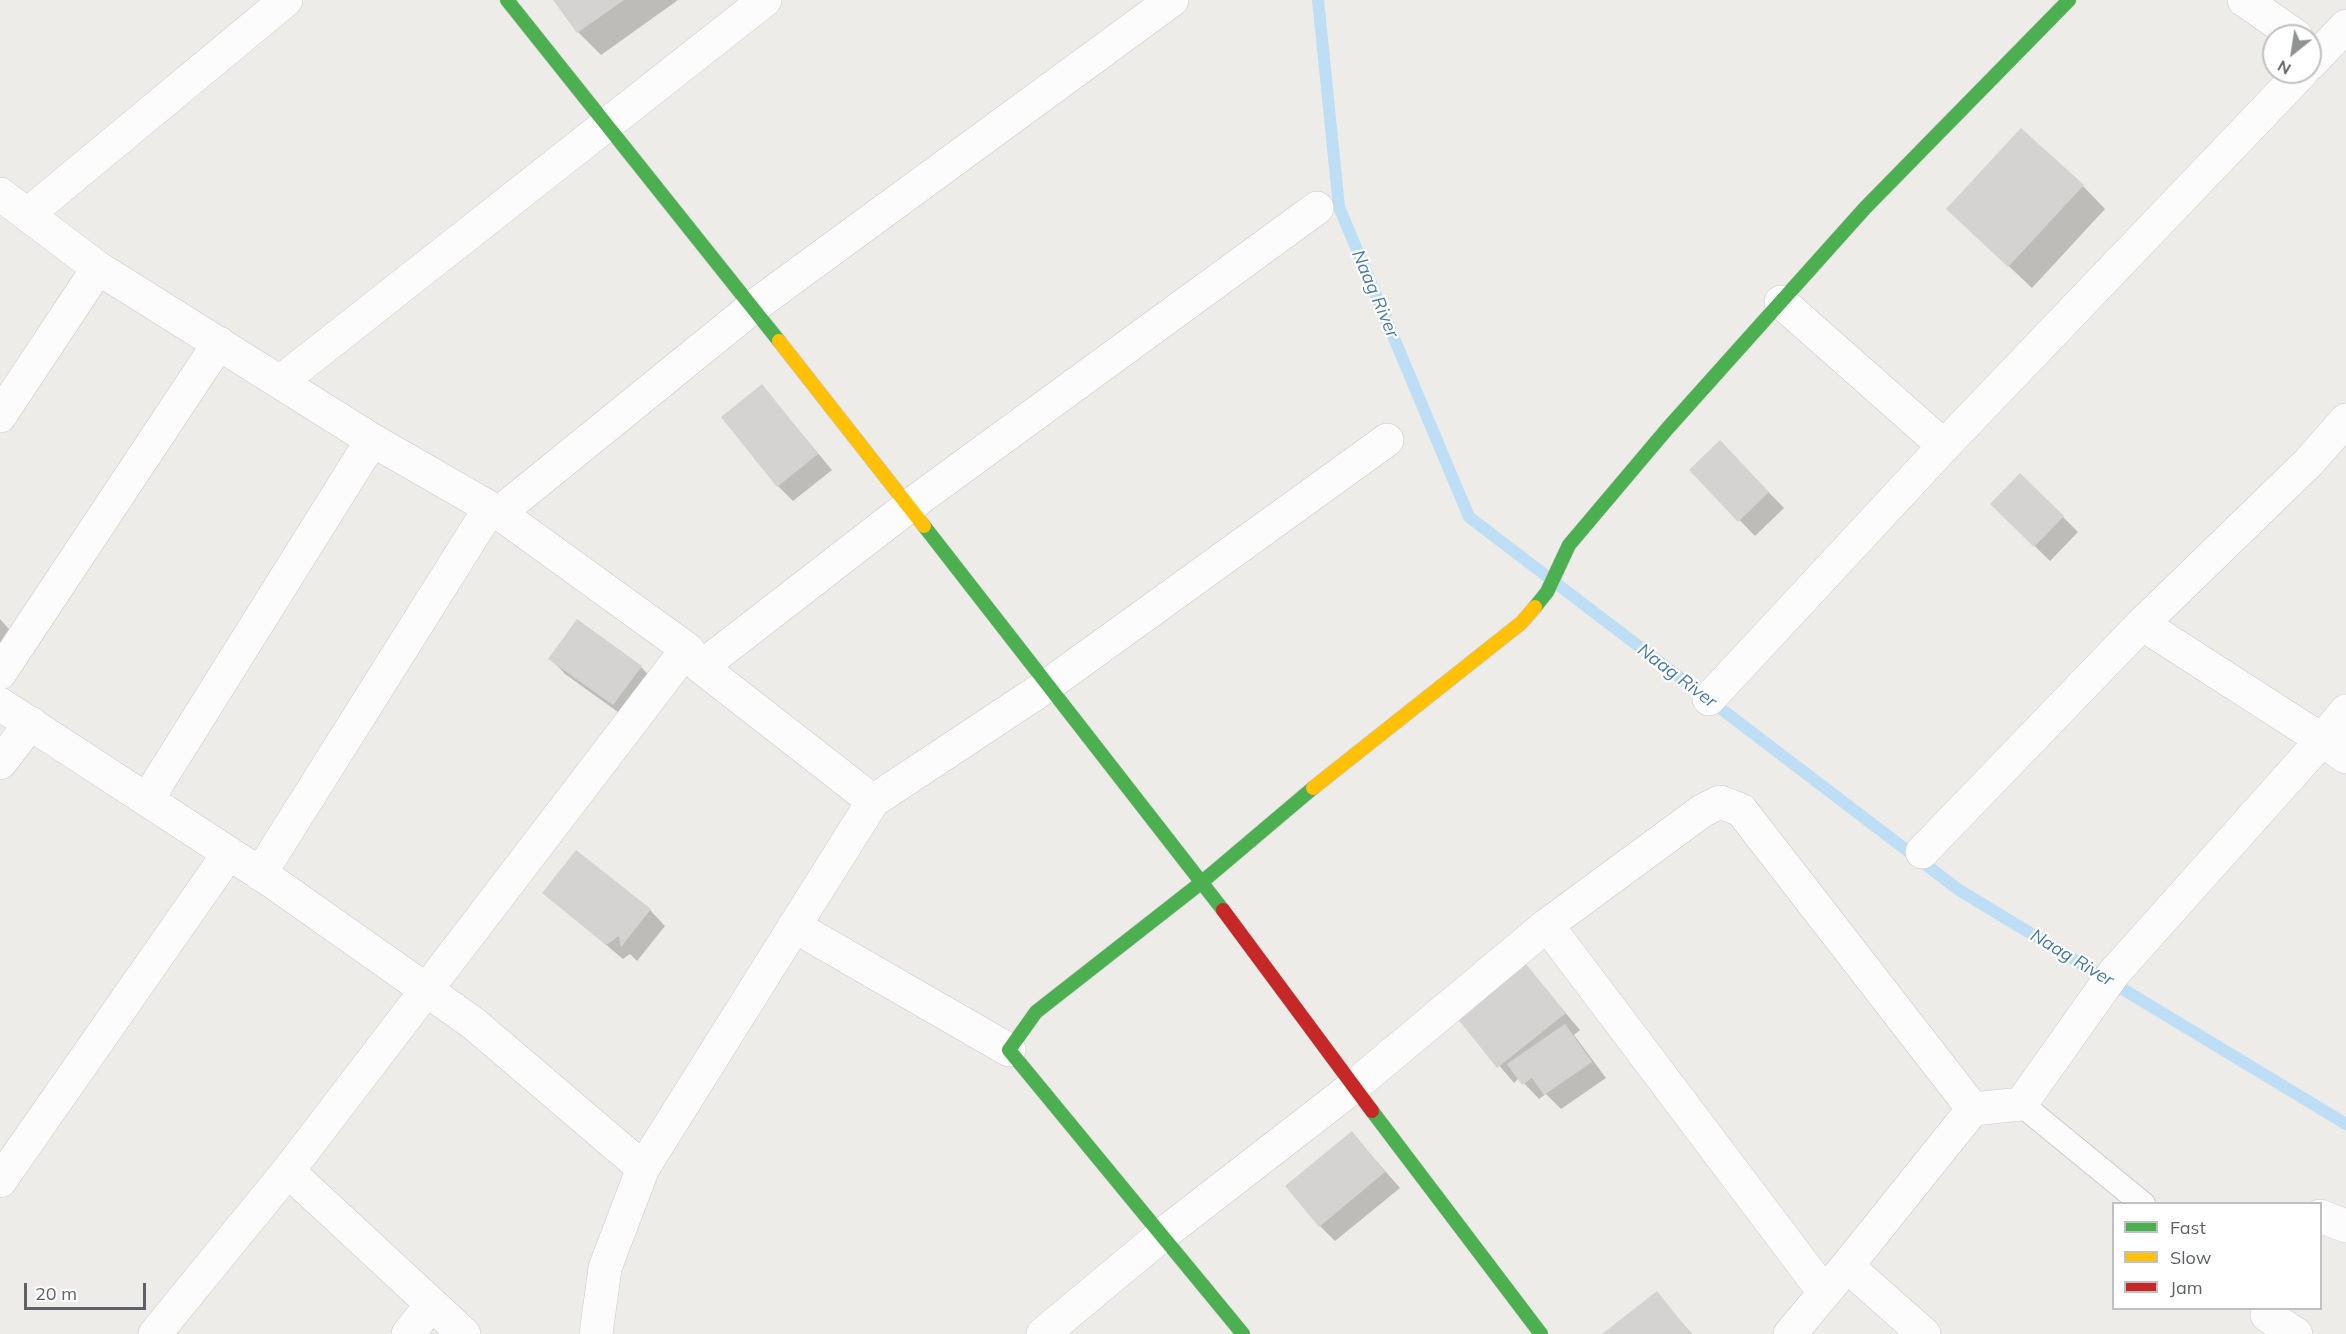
<!DOCTYPE html>
<html>
<head>
<meta charset="utf-8">
<style>
	body { margin:0 }
	#map { position:relative; width:2346px; height:1334px; overflow:hidden; background:#edece8; font-family:Mulish,sans-serif }
	canvas { display:block }
	.legend { position:absolute; left:2112px; top:1202px; width:210px; height:108px; box-sizing:border-box; background:#fff; border:2px solid #bfc0c2; margin:0; padding:8px 10px; list-style:none; font-size:18px; color:#5e6166 }
	.legend li { display:flex; align-items:center; gap:12px; height:30px }
	.legend b { width:30px; border:2px solid #bfc0c2 }
	.north { position:absolute; left:2262px; top:24px; width:60px; height:60px; box-sizing:border-box; background:#fff; border:2px solid #bfc0c2; border-radius:50%; rotate:210deg; font-size:16px; font-weight:700; line-height:24px; text-align:center; color:#5e6166 }
	.north::after { content:''; display:block; margin:auto; width:21px; height:27px; background:#909294; clip-path:polygon(50% 0,100% 100%,50% 72%,0 100%) }
	.scale { position:absolute; left:24px; top:1283px; width:122px; height:27px; box-sizing:border-box; border:3px solid #5e6166; border-top:0; padding-left:8px; font-size:18px; line-height:21px; white-space:nowrap; color:#5e6166; -webkit-text-stroke:4px #fff; paint-order:stroke }
</style>
</head>
<body>
<div id="map">
<canvas width="2346" height="1334"></canvas>
<ul class="legend">
<li><b style="height:8px;background:#4caf50"></b>Fast</li>
<li><b style="height:8px;background:#ffc107"></b>Slow</li>
<li><b style="height:8px;background:#c62828"></b>Jam</li>
</ul>
<div class="north">N</div>
<div class="scale">20 m</div>
</div>
<script>
const c = document.querySelector('canvas').getContext('2d');
c.lineJoin = 'round';
function paint(path, color) { c.fillStyle = color; c.fill(path, 'evenodd'); }
function trace(path, color, width, dash) { c.strokeStyle = color; c.lineWidth = width; c.lineCap = dash ? 'butt' : 'round'; c.setLineDash(dash || []); c.stroke(path); }
function label(font, color, halo, rows, align = 'center') {
  c.font = font + ' Mulish,sans-serif'; c.lineWidth = 4.5; c.setLineDash([]); c.textBaseline = 'middle'; c.strokeStyle = halo; c.fillStyle = color; for (const [text, x, y, turn = 0] of rows) {
    c.save(); c.translate(x, y); c.rotate((+turn || 0) * Math.PI / 180); c.textAlign = isNaN(turn) ? turn : align; if (halo) c.strokeText(text, 0, 0); c.fillText(text, 0, 0); c.restore();
  }
}
paint(new Path2D(`
	M555 0H678L601 55 578 32Z
	M2083 186 2105 209 2032 288 1948 209Z
	M762 386 832 470 793 501 778 486Z
	M1735 458 1784 508 1755 536 1691 470Z
	M2063 517 2078 532 2050 561 2007 519Z
	M0 619 16 637 0 669Z
	M550 658 641 667 656 682 629 720 565 674Z
	M544 893 650 910 665 926 637 961 630 954 623 959Z
	M1526 966 1580 1030 1574 1035 1606 1078 1561 1109 1546 1094 1539 1099 1519 1078 1514 1083 1459 1018Z
	M1352 1133 1400 1188 1335 1241 1320 1226Z
	M1656 1293 1692 1334H1604Z`), '#0003');
trace(new Path2D(`
	M1318 0 1339 207 1469 517 1959 890 2346 1124`), '#bedef6', 12);
paint(new Path2D(`
	M553 0H624L577 33Z
	M2021 128 2084 185 2008 267 1946 209Z
	M762 384 818 454 777 487 721 417Z
	M1720 440 1769 492 1738 522 1689 470Z
	M2020 473 2064 516 2034 547 1990 504Z
	M577 619 642 666 613 705 548 659Z
	M576 850 651 909 621 947 619 936 606 945 542 893Z
	M1526 964 1566 1013 1497 1068 1457 1018Z
	M1565 1024 1592 1062 1544 1095 1532 1078 1522 1085 1507 1064Z
	M1352 1131 1385 1172 1319 1227 1285 1186Z
	M1657 1291 1691 1334H1602Z`), '#d4d3d1');
const lane = new Path2D(`
	M2021 1104 2143 1204`);
const street = new Path2D(`
	M2244 0 2296 36
	M2310 64 2346 26
	M0 194 98 268 372 440 499 513 687 649 701 667 873 801 643 1168
	M28 214 286 0
	M1781 302 1944 446
	M280 382 765 0
	M0 416 98 268
	M2346 420 2309 462 2142 624 2322 740 2346 711
	M499 513 753 307 1172 0
	M701 667 909 506 1317 208
	M0 673 219 343
	M1709 699 1944 446 2302 72
	M0 704 273 882 473 1023 643 1168 605 1268 596 1334
	M0 763 31 723
	M147 800 372 440
	M873 801 1048 685 1387 440
	M1922 852 2142 624
	M260 874 490 508
	M1547 925 1824 1292
	M794 926 1009 1050
	M288 1171 687 649
	M0 1181 229 853
	M2320 1216 2346 1226
	M1847 1266 1973 1109 2021 1104 2114 973 2322 740 2346 757
	M2267 1315 2296 1334
	M155 1334 288 1171 464 1334
	M408 1334 431 1305
	M1043 1334 1162 1235 1353 1087 1547 925 1702 811 1720 802 1741 810 1973 1109
	M1790 1334 1847 1266 1924 1334`);
const fast = new Path2D(`
	M507 0 779 341
	M924 526 1223 910
	M1535 607 1547 592 1569 545 1667 429 1865 208 2069 0
	M1372 1111 1541 1334
	M1243 1334 1009 1050 1036 1012 1202 882 1313 788`);
const slow = new Path2D(`
	M779 341 924 526
	M1313 788 1521 623 1535 607`);
const jam = new Path2D(`
	M1223 910 1372 1111`);
trace(lane, '#cacaca', 26);
trace(street, '#cacaca', 34);
trace(fast, '#c9c9c9', 15);
trace(slow, '#c9c9c9', 15);
trace(jam, '#c9c9c9', 15);
trace(lane, '#fcfcfc', 24);
trace(street, '#fcfcfc', 33);
trace(fast, '#4caf50', 14);
trace(slow, '#ffc107', 14);
trace(jam, '#c62828', 14);
label('italic 18px', '#4678ae', '#fff', [
	["Naag River",1375,294,67],
	["Naag River",1677,676,37],
	["Naag River",2072,958,31]
]);
</script>
</body>
</html>
